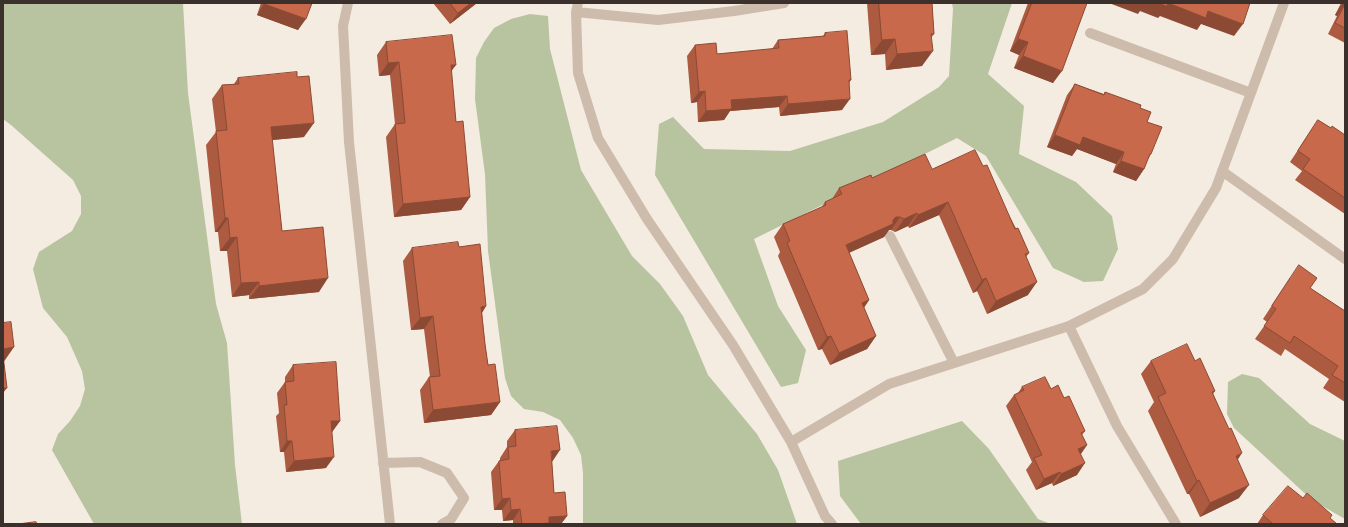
<!DOCTYPE html>
<html>
<head>
<meta charset="utf-8">
<style>
	body { margin:0 }
	#map { position:relative; width:1348px; height:527px; overflow:hidden; background:#f4ebe1; font-family:Karla,sans-serif }
	canvas { display:block }
	.frame { position:absolute; inset:0; border:4px solid #3b302b; pointer-events:none }
</style>
</head>
<body>
<div id="map">
<canvas width="1348" height="527"></canvas>
<div class="frame"></div>
</div>
<script>
const c = document.querySelector('canvas').getContext('2d');
c.lineJoin = 'round';
function paint(path, color) { c.fillStyle = color; c.fill(path, 'evenodd'); }
function trace(path, color, width, dash) { c.strokeStyle = color; c.lineWidth = width; c.lineCap = dash ? 'butt' : 'round'; c.setLineDash(dash || []); c.stroke(path); }
paint(new Path2D(`
	M3 3H183L188 93 216 304 227 343 235 465 242 524H94L52 450 58 434 70 421 80 406 85 389 82 371 67 337 43 308 33 269 39 252 72 231 81 214V196L73 180 11 125 3 119Z
	M952 3H1012L988 74 1024 106 1019 154 1076 182 1112 216 1118 249 1103 281 1084 282 1053 268 986 156 957 138 754 239 778 306 806 350 798 383 781 387 655 175 659 124 673 117 704 149 790 151 883 122 939 87 949 76 953 9Z
	M530 14 548 16 550 49 581 170 632 256 660 284 683 316 708 375 757 434 778 470 797 524H583V473L581 455 573 438 560 420 543 412 524 409 511 396 505 378 488 251 485 174 475 99 476 58 484 42 494 28 511 19Z
	M1242 374 1259 378 1310 424 1345 441V519L1312 500 1234 428 1227 414 1228 382Z
	M962 421 989 449 1038 519 1051 524H861L840 496 838 461Z`), '#b8c4a0');
trace(new Path2D(`
	M348 3 343 26 349 142 390 524
	M578 3 576 12 578 73 598 138 647 219 733 345 791 442 825 516 832 524
	M576 12 658 20 734 11 784 3
	M1090 33 1251 93
	M1222 171 1345 259
	M890 236 954 363
	M1069 326 1117 426 1176 524
	M791 442 889 384 1069 326 1143 289 1173 259 1216 188 1284 3
	M383 463 420 462 447 473 464 498 451 519 442 524`), '#cdbbac', 10);
paint(new Path2D(`
	M261 3H312L298 30 257 15Z
	M433 3H477L450 24Z
	M867 3H932L934 34 931 38 922 66 886 70 885 54 871 55Z
	M1028 3H1087L1053 83 1014 68 1019 55 1010 51Z
	M1341 3H1345V43L1328 34 1337 16 1335 15Z
	M825 33 851 80 849 83 842 110 780 116 779 107 730 111 724 120 698 122 697 102 691 103 687 56 695 45 717 54 772 49 778 40 823 36Z
	M386 42 451 71 456 122 470 197 461 210 394 217 386 137 395 124 390 75 379 76 377 55Z
	M238 78 304 137 272 140 282 231 319 292 249 299V295L232 297 227 251H220L218 232H215L206 145 216 132 212 99 222 85 234 84Z
	M1075 84 1104 94 1105 92 1140 108 1147 122 1151 154 1147 161 1144 169 1136 181 1113 172 1116 164 1077 149 1072 156 1047 147 1067 95Z
	M1318 120 1331 128 1345 135V214L1295 180 1302 171 1290 162Z
	M983 166 1029 253 1026 257 1028 295 987 314 977 291 973 293 939 215 909 228 908 226 895 232 891 230H889L884 237 849 253 869 300 864 308 876 336 867 349 830 365 822 349 818 350 778 256 780 252 774 237 783 224 821 208 825 202 832 199 839 188 872 178 932 169Z
	M459 247 486 306 482 313 485 344 488 365 500 402 491 415 424 423 420 390 429 377H430L424 329 411 330 403 261 412 248Z
	M1290 278 1310 288 1345 311V402L1323 388 1329 379 1285 349 1281 356 1255 339 1267 322 1263 319Z
	M1151 361H1195L1215 391 1213 394 1238 460 1239 498 1200 517 1189 494H1187L1148 411 1154 402 1141 374Z
	M293 365 340 421 332 432 326 468 286 472 284 452H280L276 416 279 413 277 393 285 382V377Z
	M1022 387 1051 389 1064 398 1085 431 1082 435 1087 445 1081 454 1077 475 1053 486 1052 483 1036 490 1026 470 1032 462 1006 406 1014 395 1018 393Z
	M515 430 552 462 554 493 567 516 561 524H513V520L503 521 502 510H494L491 472 499 461 500 460V458L507 447V441Z
	M1303 498 1337 524H1257L1263 515Z`), '#ac5a40');
paint(new Path2D(`
	M471 3H477L450 24 458 13Z
	M1109 3H1168L1208 11 1243 24 1234 36 1201 24 1197 30 1160 16 1158 18 1140 11 1138 14Z
	M264 4 306 19 298 30 257 15Z
	M1342 4H1345L1337 16 1335 15Z
	M895 39 885 54 871 55 882 40Z
	M1018 39 1028 42 1019 55 1010 51Z
	M933 51 922 66 886 70 897 54Z
	M1023 56 1062 71 1053 83 1014 68Z
	M399 62 390 75 379 76 388 63Z
	M451 65H456L447 77Z
	M705 91 697 102 691 103 699 92Z
	M787 96 779 107 730 111 724 120 698 122 706 111 731 100Z
	M850 99 842 110 780 116 788 104Z
	M314 123 304 137 262 141 271 127Z
	M1055 135 1083 137 1124 152 1116 164 1077 149 1072 156 1047 147Z
	M1121 161 1144 169 1136 181 1113 172Z
	M470 197 461 210 394 217 403 204Z
	M948 202 939 215 909 228 918 215Z
	M917 213 908 226 895 232 904 219Z
	M896 217H900L891 230H889L884 237 837 258 846 245 893 220Z
	M225 218H228L218 232H215Z
	M237 237 227 251H220L230 238Z
	M328 278 319 292 249 299 259 286Z
	M986 278 977 291 973 293 982 280Z
	M259 282 249 295 232 297 241 283Z
	M1037 282 1028 295 987 314 996 301Z
	M869 300 860 313 862 303Z
	M486 306 478 319 481 307Z
	M433 316 424 329 411 330 420 318Z
	M831 336 822 349 818 350 827 337Z
	M876 336 867 349 830 365 839 353Z
	M14 347 3 363V349Z
	M3 388H7L3 393Z
	M500 402 491 415 424 423 433 410Z
	M331 421H340L332 432Z
	M287 441H292L284 452H280Z
	M1087 445 1079 456 1078 449Z
	M560 450 552 462 551 451Z
	M1242 453 1233 467 1236 456Z
	M334 457 326 468 286 472 294 461Z
	M1085 463 1077 475 1053 486 1061 474Z
	M1060 472 1052 483 1036 490 1044 479Z
	M1199 480 1189 494H1187L1197 481Z
	M1249 485 1239 498 1200 517 1210 503Z
	M510 498 502 510H494L502 499Z
	M520 509 513 520 503 521 511 510Z
	M567 516 561 524H537L549 517Z`), '#8c4a34');
const building = new Path2D(`
	M265 3H312L306 19 264 4Z
	M450 3H471L458 13Z
	M879 3H932L934 34H931L933 51 897 54 895 39 882 40Z
	M1032 3H1087L1062 71 1023 56 1028 42 1018 39Z
	M1158 3H1250L1243 24 1208 11 1206 18 1168 3 1167 6Z
	M1343 3H1345V28L1335 23 1345 4H1342Z
	M847 31 851 80H849L850 99 788 104 787 96 731 100 732 109 706 111 705 91 699 92 695 45 716 43 717 54 779 48 778 40 825 36V33Z
	M452 35 456 65H451L456 122 463 121 470 197 403 204 395 124 405 123 402 91 399 62 388 63 386 42Z
	M297 72V77L309 76 314 123 271 127 282 231 323 227 328 278 259 286V282L241 283 237 237 230 238 228 218H225L216 131 227 130 222 85 239 84 238 78Z
	M1075 84 1104 95 1105 92 1141 105 1140 108 1151 112 1147 122 1162 127 1151 154H1150L1144 169 1121 161 1124 152 1104 145 1083 137 1080 145 1055 135Z
	M1318 120 1331 128 1332 126 1345 135V198L1303 169 1310 159 1298 151Z
	M975 150 983 166 987 165 1015 229 1018 228 1029 253 1025 254 1037 282 996 301 986 278 982 280 948 202 918 215 917 213 904 219 900 217H896L893 220V224L846 245 869 300 862 303 876 336 839 353 831 336 827 337 787 243 790 241 783 224 826 205 825 202 842 194 839 188 871 175 872 178 925 154 932 169Z
	M458 242 459 247 480 244 486 306 481 307 485 344 488 365 495 364 500 402 433 410 429 377 440 376 433 316 420 318 412 248Z
	M1299 265 1317 278 1310 288 1345 311V383L1332 375 1338 366 1294 336 1290 343 1264 326 1276 309 1272 306Z
	M11 322 14 347 3 349V323Z
	M1187 344 1195 361 1200 358 1215 391 1212 392 1229 429 1231 428 1242 453 1236 456 1249 485 1210 503 1199 480 1197 481 1158 397 1166 393 1151 361Z
	M3 355 7 388H3Z
	M336 362 340 421H331L334 457 294 461 292 441H287L284 405H287L285 382 294 381 293 365Z
	M1045 377 1051 389 1058 385 1064 398 1069 396 1085 431 1081 433 1087 445 1078 449 1085 463 1061 474 1060 472 1044 479 1034 458 1042 455 1014 395 1024 390 1022 387Z
	M557 426 560 450 551 451 554 493 565 492 567 516 549 517V523L537 524H522L520 509 511 510 510 498 502 499 499 461 509 459 508 447 516 446 515 430Z
	M1288 486 1303 498 1307 493 1332 515 1330 518 1337 524H1273L1263 515Z
	M36 522 37 524H19Z`);
paint(building, '#c8694b');
trace(building, '#8c4a34', 1);
</script>
</body>
</html>
